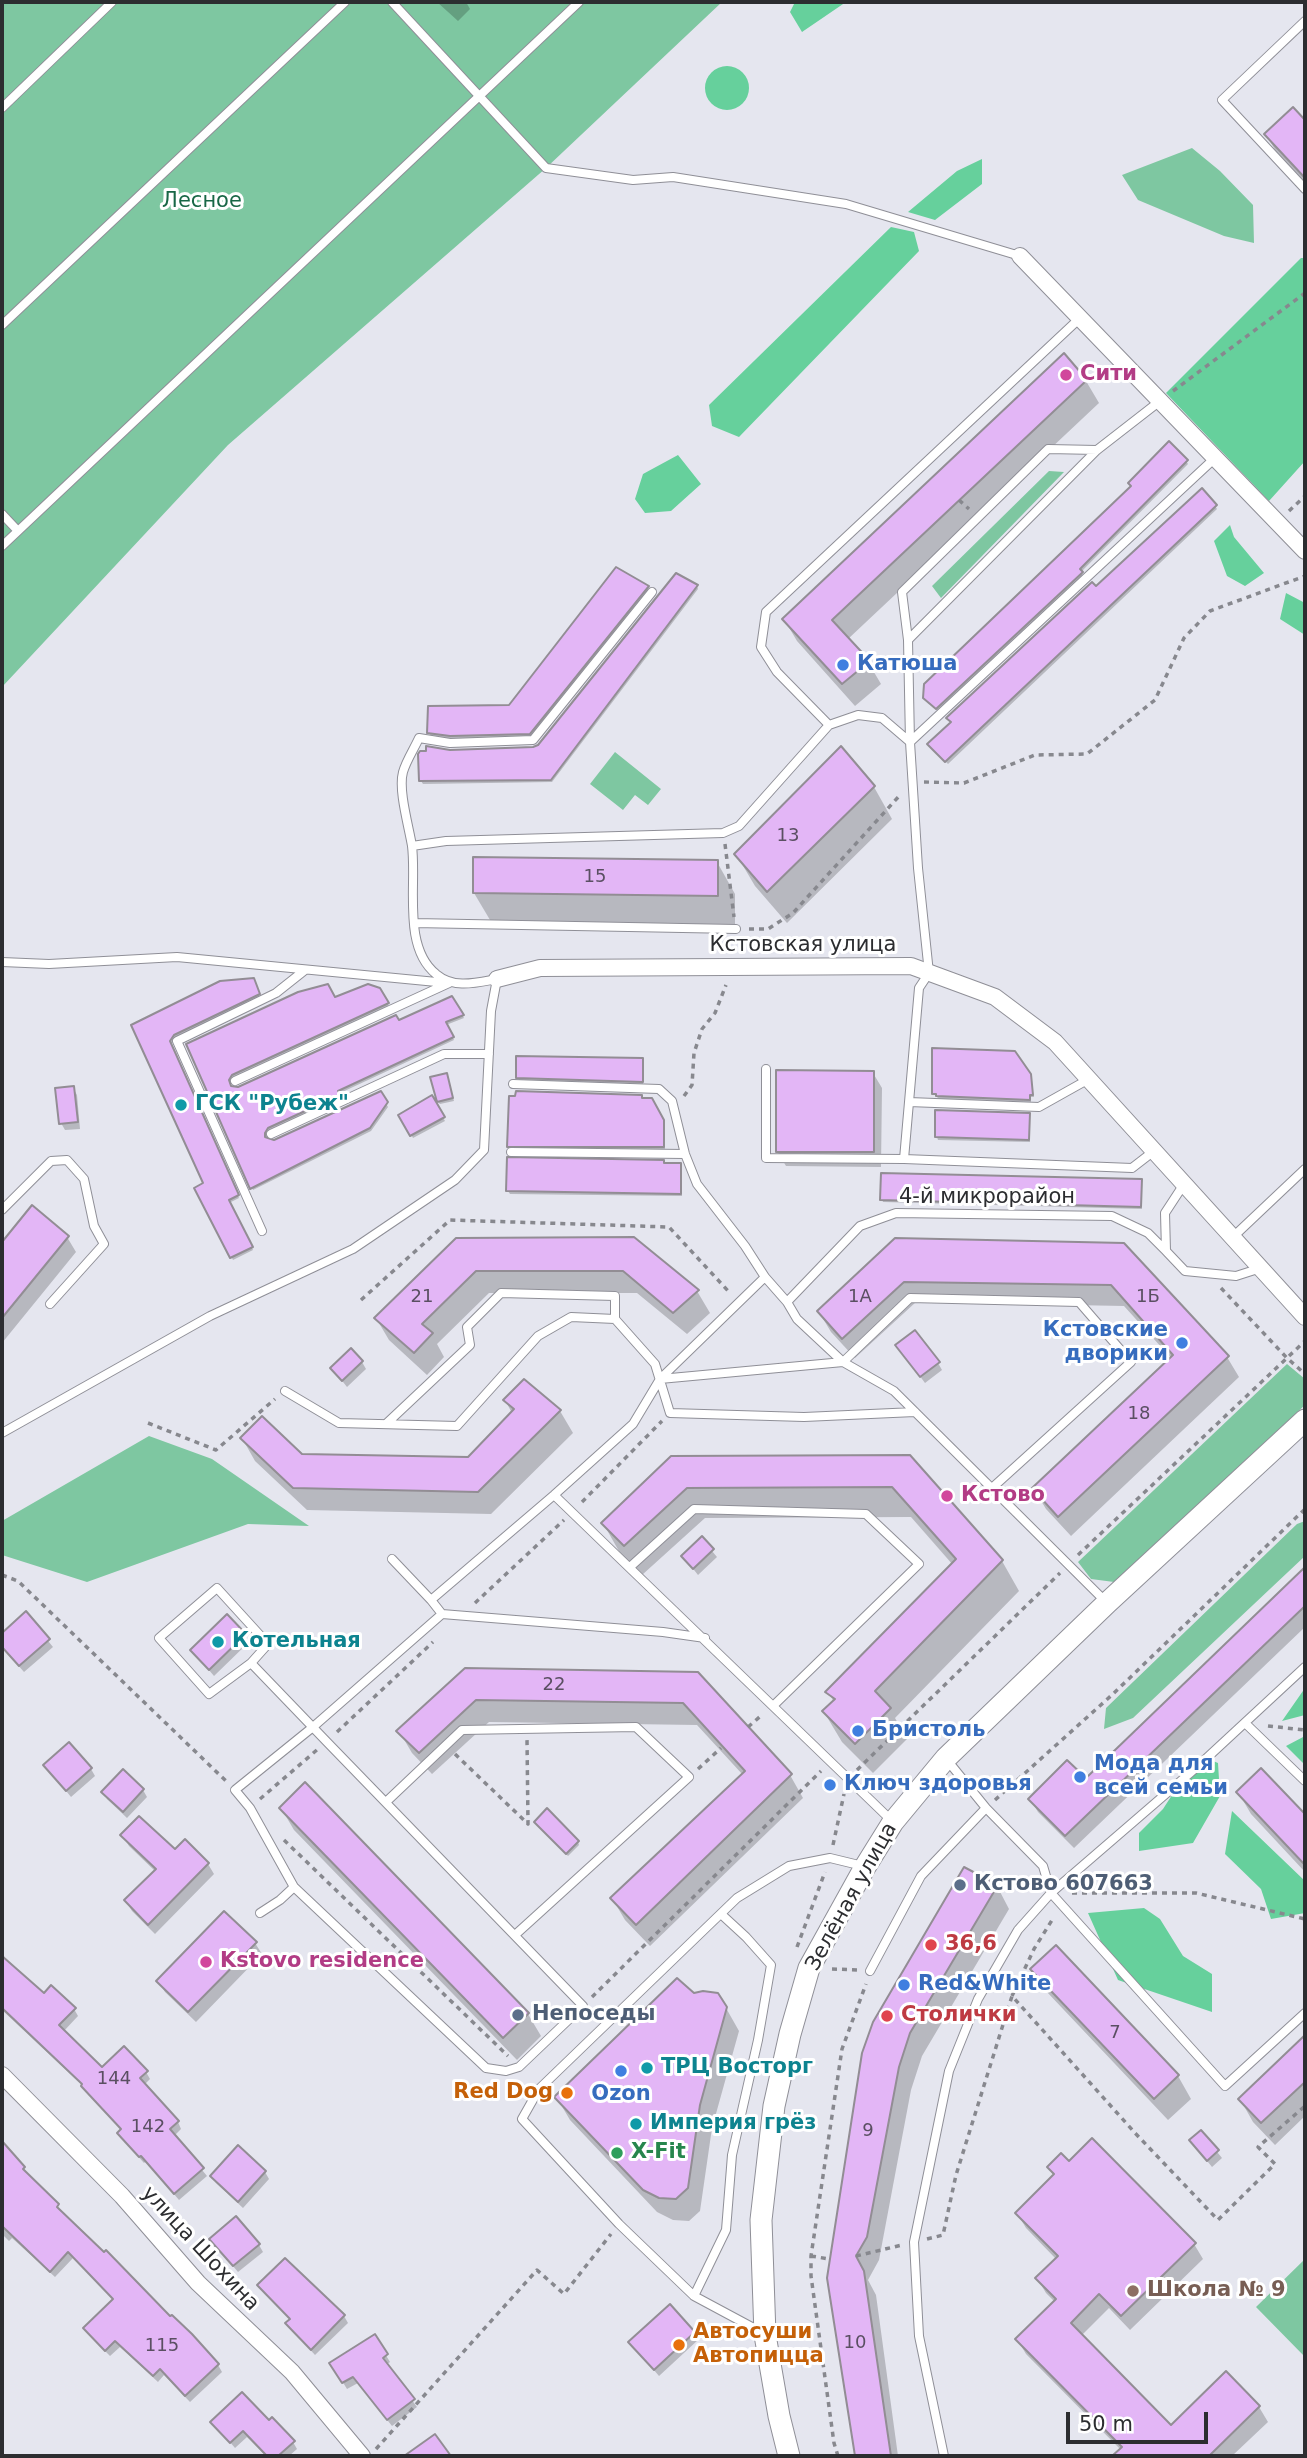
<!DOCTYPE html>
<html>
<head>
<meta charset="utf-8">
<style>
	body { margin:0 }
	#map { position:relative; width:1307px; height:2458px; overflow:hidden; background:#e5e6ef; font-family:"DejaVu Sans",sans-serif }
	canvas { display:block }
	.frame { position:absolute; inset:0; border:4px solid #2c2d30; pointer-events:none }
	.scale { position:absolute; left:1066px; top:2412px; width:142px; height:32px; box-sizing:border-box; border:4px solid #2c2d30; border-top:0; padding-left:9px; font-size:21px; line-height:24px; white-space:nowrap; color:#2c2d30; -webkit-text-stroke:5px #fff; paint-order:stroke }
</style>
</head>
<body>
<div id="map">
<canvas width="1307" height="2458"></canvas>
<div class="frame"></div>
<div class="scale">50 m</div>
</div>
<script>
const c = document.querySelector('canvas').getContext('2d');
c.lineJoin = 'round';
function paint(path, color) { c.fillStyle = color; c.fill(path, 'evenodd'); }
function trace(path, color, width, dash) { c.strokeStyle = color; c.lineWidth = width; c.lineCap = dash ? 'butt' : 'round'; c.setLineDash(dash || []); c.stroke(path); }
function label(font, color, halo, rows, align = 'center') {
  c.font = font + ' "DejaVu Sans",sans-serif'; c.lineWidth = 6; c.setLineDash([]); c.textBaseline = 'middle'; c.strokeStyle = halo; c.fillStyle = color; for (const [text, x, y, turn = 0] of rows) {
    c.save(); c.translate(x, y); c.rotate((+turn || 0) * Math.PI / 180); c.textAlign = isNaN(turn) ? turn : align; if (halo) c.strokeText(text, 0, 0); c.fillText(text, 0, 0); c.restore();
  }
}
paint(new Path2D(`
	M2 2H722L546 168 228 445 2 687Z
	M1192 148 1220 171 1253 205 1254 243 1224 236 1138 200 1122 175Z
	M1049 471 1064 472 941 598 932 586Z
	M615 752 661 789 648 805 635 795 623 810 590 784Z
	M1287 1364 1305 1379V1405L1114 1582 1091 1579 1078 1562Z
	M149 1436 212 1459 309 1526 248 1524 87 1582 2 1555V1521Z
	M1305 1521V1556L1133 1718 1104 1729 1106 1708 1297 1524Z
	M1305 2259V2357L1256 2307Z`), '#7ec7a1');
paint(new Path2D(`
	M795 2H846L802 32 790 12Z
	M705 88a22 22 0 1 1 44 0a22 22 0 1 1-44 0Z
	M982 159V184L935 220 908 212 957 171Z
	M891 227 914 232 919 251 739 437 712 426 709 405Z
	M1301 258H1305V461L1269 501 1166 393Z
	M678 455 701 484 671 511 645 513 635 499 643 474Z
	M1230 525 1234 537 1264 573 1245 586 1227 576 1214 541Z
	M1286 593 1305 603V635L1280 619Z
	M1305 1688V1715L1282 1721Z
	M1305 1736V1765L1286 1746Z
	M1198 1755 1218 1763 1220 1796 1193 1843 1139 1851V1833L1163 1809Z
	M1232 1811 1305 1881V1913L1271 1919 1261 1889 1225 1854Z
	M1144 1908 1160 1919 1183 1956 1212 1974V2012L1118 1980 1088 1913Z`), '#66d09c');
paint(new Path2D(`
	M437 2H466L470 9 458 21Z
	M1293 110 1305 122V185L1279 157 1266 134Z
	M1086 381 1099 403 848 639 868 662 881 684 855 706 797 641 784 619Z
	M1186 461 1188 464 1081 572 1083 576 938 711 926 701 924 698Z
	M1215 506 1217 509 948 764 931 747 952 723 949 721 1096 589Z
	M697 586 698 589 552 782 423 784 421 781 450 751 537 747Z
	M648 588 649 590 531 736 453 739 430 735 429 732 510 707Z
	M841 749 874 787 892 819 787 923 755 886 736 854Z
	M717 862 735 894V928L493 925 474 893Z
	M255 983 260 997 175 1038 171 1045 239 1198 229 1203 253 1250 233 1260 196 1189 206 1184 134 1026Z
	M379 989 389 1007 233 1078 230 1087 237 1089 451 998 464 1018 446 1025 454 1040 338 1094 340 1098 269 1131 266 1140 274 1142 380 1093 388 1107 371 1131 253 1190 188 1045 334 1000Z
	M642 1059 643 1084 519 1080 517 1077Z
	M873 1073 882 1088 881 1167 786 1166 777 1151Z
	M1030 1075 1034 1097H1031V1102L939 1099 934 1094Z
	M448 1078 454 1101 440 1104 438 1102Z
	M73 1088 77 1095 80 1129 65 1130 61 1123Z
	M641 1097 643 1100H651L665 1125V1150H510L508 1145Z
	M432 1098 445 1121 413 1138 400 1115Z
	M1029 1115 1030 1142 938 1140 937 1137Z
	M665 1165H680L682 1168V1196L510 1194 508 1191Z
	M1140 1181 1142 1209 883 1202 882 1199Z
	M32 1208 67 1237 76 1252 2 1343V1245Z
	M634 1239 697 1291 710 1313 687 1334 637 1293H489L437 1344 444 1357 427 1375 389 1340 376 1318 456 1240Z
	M896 1240 1123 1244 1227 1357 1239 1377 1071 1536 1046 1509 1034 1489 1172 1359 1124 1306 916 1302 855 1358 831 1332 819 1312Z
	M902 1352 938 1363 942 1370 925 1383Z
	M362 1362 366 1369 347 1387 332 1368Z
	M525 1381 560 1411 573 1433 491 1514 307 1510 255 1461 242 1438 301 1455 468 1459 512 1413 505 1400Z
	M909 1457 1002 1561 1019 1591 895 1718 907 1739 873 1773 842 1742 824 1712 834 1702 828 1692 953 1565 911 1517 705 1518 642 1575 620 1553 603 1523 672 1458Z
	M702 1539 717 1557 698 1575 683 1556Z
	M1305 1570V1627L1074 1848 1038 1812 1030 1799 1086 1781Z
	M26 1614 53 1647 24 1672 2 1647V1635Z
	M227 1616 249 1642 214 1676 192 1650Z
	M465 1670 697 1674 790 1775 803 1798 650 1946 625 1920 612 1898 743 1775 697 1725 489 1722 432 1774 412 1753 399 1731Z
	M45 1765 91 1769 95 1776 71 1797Z
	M1261 1770 1305 1817V1872L1251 1814 1238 1792Z
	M143 1790 147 1797 127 1818 107 1799 103 1792Z
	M281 1808 528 2014 541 2036 517 2060 294 1830Z
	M538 1825 578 1842 579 1845 568 1856Z
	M123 1836 175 1852 185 1842 208 1864 214 1874 155 1934 132 1911 126 1901 156 1872 129 1846Z
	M997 1886 1009 1909 922 2056 911 2090 879 2260 868 2280 876 2295 898 2456H857L828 2278 864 2053Z
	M255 1943 262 1954 196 2022 165 1992 158 1981Z
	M1055 1948 1178 2076 1191 2099 1168 2120 1046 1991 1033 1969Z
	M2 1952 6 1960 44 1995 74 2009 78 2016 63 2032 102 2069 146 2072 150 2079 144 2085 178 2122 181 2129 174 2136 207 2176 179 2200 146 2161 144 2163 123 2140 119 2133 122 2131 83 2086 2 2010Z
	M694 1995 726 2008 739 2031 712 2128 700 2211 689 2221 673 2220 657 2212 570 2120 557 2098Z
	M1305 2038V2116L1275 2145 1253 2122 1240 2099Z
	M1201 2132 1222 2158 1212 2167 1191 2141Z
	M2 2144 62 2212 218 2365 222 2372 190 2402 164 2375 158 2382 120 2347 110 2356 89 2335 85 2328 114 2300 73 2258 55 2277 12 2238 9 2241 2 2234V2206L9 2200 2 2192Z
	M238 2147 265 2172 269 2179 243 2208 216 2183 212 2176Z
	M1069 2163 1194 2244 1203 2259 1130 2330 1109 2308 1081 2336 1171 2427 1259 2407 1268 2422 1232 2456H1114L1121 2450 1026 2354 1017 2339 1055 2302 1046 2293 1037 2278 1057 2260 1026 2228 1017 2213 1054 2177 1049 2167Z
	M259 2245 263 2252 238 2272 216 2246Z
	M285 2260 344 2316 348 2323 315 2355 292 2330 288 2323 291 2320 259 2285Z
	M670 2307 698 2340 659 2376 630 2342Z
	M374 2336 390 2362 386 2365 417 2407 392 2426 358 2383 347 2389 331 2363Z
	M213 2422H269L293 2442 297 2449 289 2456H266L247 2437 235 2448Z`), '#0003');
const building = new Path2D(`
	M1293 107 1305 120V178L1264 134Z
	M1064 353 1087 380 832 620 870 661 842 684 782 619Z
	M1169 441 1188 460 1080 569 1083 572 936 709 923 698 924 684 1131 486 1128 483Z
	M1202 488 1217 505 945 762 927 744 951 722 946 718 1092 582 1096 586Z
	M616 567 649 586 530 734 450 736 427 733 428 706 509 705Z
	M676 573 698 585 551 780 419 781 418 754 420 751H426V746L450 750 533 747 538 745Z
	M841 746 875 786 767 892 734 854Z
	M473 857 718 860V896L473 893Z
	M254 978 260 994 174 1035 170 1041 239 1195 229 1200 253 1247 230 1258 194 1188 203 1183 131 1025 220 981Z
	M328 984 335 997 368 984 380 988 389 1003 232 1075 229 1080 231 1086 238 1087 396 1015 399 1020 452 996 464 1015 446 1022 454 1037 338 1091 340 1095 268 1128 265 1133V1137L274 1140 381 1091 388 1102 370 1128 250 1189 186 1044 298 992Z
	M932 1048 1015 1051 1031 1074 1033 1095H1030V1100L936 1096V1094H932Z
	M516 1056 643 1058V1082L516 1078Z
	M776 1070 874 1071V1152H776Z
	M447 1073 453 1098 437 1102 430 1077Z
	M74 1086 78 1122 59 1124 55 1088Z
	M516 1091 642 1095V1098H652L664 1120V1147H507L509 1096H515Z
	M432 1095 445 1117 410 1136 398 1115Z
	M935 1110 1030 1113 1029 1140 935 1137Z
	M507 1157 664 1160V1163H681V1194L506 1191Z
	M881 1173 1142 1179 1141 1207 880 1200Z
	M32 1205 69 1236 2 1318V1242Z
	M634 1237 699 1290 673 1313 623 1271H476L422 1324 433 1333 414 1353 374 1318 456 1238Z
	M895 1238 1124 1243 1229 1356 1058 1517 1032 1488 1173 1355 1111 1285 904 1282 842 1339 817 1311Z
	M915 1330 940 1362 920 1377 895 1345Z
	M351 1348 363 1361 342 1381 330 1368Z
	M524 1379 561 1410 478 1492 293 1488 240 1438 262 1416 302 1454 468 1457 514 1409 503 1400Z
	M910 1455 1003 1560 875 1691 891 1708 855 1744 822 1711 835 1699 825 1692 956 1559 892 1487 687 1488 624 1546 601 1523 671 1456Z
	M702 1536 714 1549 693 1569 681 1556Z
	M1305 1567V1606L1065 1836 1028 1799 1067 1760 1086 1778Z
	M26 1611 50 1639 19 1666 2 1647V1633Z
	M227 1614 246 1634 209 1670 190 1650Z
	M465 1668 698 1672 792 1774 636 1925 610 1898 745 1771 683 1703 476 1700 419 1753 396 1731Z
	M69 1742 92 1768 66 1791 43 1765Z
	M1261 1768 1305 1814V1865L1236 1792Z
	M123 1769 144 1789 123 1812 101 1792Z
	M305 1782 529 2013 503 2038 279 1808Z
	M547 1808 579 1841 566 1854 534 1822Z
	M139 1816 175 1849 185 1839 209 1863 148 1925 124 1900 156 1869 120 1835Z
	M964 1867 998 1885 910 2033 899 2067 867 2237 856 2256 864 2271 891 2456H855L827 2278 862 2053 873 2022Z
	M224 1911 257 1942 188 2012 156 1981Z
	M1056 1945 1179 2075 1154 2099 1030 1969Z
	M2 1956 44 1993 51 1985 76 2008 59 2025 102 2067 124 2046 148 2071 140 2078 179 2121 170 2129 204 2168 174 2194 141 2156 139 2157 117 2133 121 2129 81 2086 82 2084 2 2008Z
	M677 1978 694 1993 703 1991 718 1993 727 2007 700 2105 688 2188 676 2199 659 2198 643 2190 554 2097Z
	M1305 2035V2082L1261 2123 1238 2099Z
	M1201 2130 1219 2150 1207 2161 1189 2140Z
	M1092 2138 1196 2243 1121 2316 1099 2294 1071 2323 1171 2425 1226 2371 1260 2406 1209 2456H1112L1122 2447 1015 2339 1056 2299 1035 2278 1058 2256 1015 2213 1054 2174 1047 2167 1061 2153 1069 2161Z
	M2 2141 25 2167 23 2169 59 2204 57 2207 104 2252 106 2250 170 2316 172 2315 192 2334 219 2364 185 2396 160 2369 153 2376 115 2341 105 2351 83 2328 113 2299 68 2252 50 2272 2 2226Z
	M238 2145 266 2171 238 2202 210 2176Z
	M236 2216 260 2244 233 2266 209 2239Z
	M285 2258 345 2315 311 2350 285 2323 290 2319 257 2285Z
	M670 2304 695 2332 654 2370 628 2342Z
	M375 2334 388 2354 383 2358 415 2399 387 2420 353 2377 342 2383 329 2363Z
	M242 2392 269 2420 272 2417 295 2441 278 2456H267L243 2431 230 2443 210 2422Z
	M435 2434 451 2456H404Z`);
paint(building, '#e3b6f6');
trace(building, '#928d94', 2);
const lane = new Path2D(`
	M392 2 546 168 633 180 673 177 846 204 1020 256
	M1305 21 1222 100 1305 189
	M2 108 112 2
	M2 325 345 2
	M2 514 18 531
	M2 546 579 2
	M908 640 902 592 1048 449 1097 450
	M829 725 777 672 761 647 766 612 1080 318
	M910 742 908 640 1097 450 1160 401
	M412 846 446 841 723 833 739 826 829 725 858 715 882 718 910 742
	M414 923 736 929
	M2 962 49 964 177 957 447 983
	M766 1069V1158L904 1159
	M235 1081 449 983
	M513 1084 659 1089 672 1101 685 1154 697 1184 745 1246 765 1277
	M909 1102 1039 1107 1089 1079
	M271 1134 444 1054H489
	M1154 1151 1132 1168 904 1159 919 988 929 973 918 868 910 742 1215 458
	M511 1152 685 1154
	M1184 1184 1165 1213 1166 1251 1185 1271 1236 1276 1261 1268
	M2 1210 51 1161 67 1160 84 1179 94 1226 104 1244 50 1304
	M262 1231 177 1041 276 993 305 970
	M1233 1237 1305 1169
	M660 1379 843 1362 910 1298 1079 1302 1131 1362 992 1488
	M285 1391 339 1423 457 1426 538 1336 571 1317 615 1319 655 1364 670 1413 804 1417 915 1412
	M386 1424 470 1345 467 1327 501 1293 615 1296V1319
	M2 1433 210 1316 353 1249 455 1180 484 1150 491 1011 497 979C475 983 454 989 436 974 402 947 417 884 412 846 409 827 398 790 403 772 406 761 414 749 419 738L450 743 533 740 652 592
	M554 1495 892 1821
	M392 1559 431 1600 554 1495 633 1424 660 1379 765 1277 787 1302
	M630 1567 694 1509 866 1514 919 1564 773 1706
	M1106 1602 894 1391 843 1362 797 1319 787 1302 860 1226 896 1213 1112 1216 1148 1233 1166 1251
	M442 1614 663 1632 705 1638
	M251 1663 209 1694 159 1638 217 1588 268 1644 251 1663C276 1689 301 1715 327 1742L583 2006 519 2067 506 2071 486 2068 294 1887 250 1808 235 1790 313 1727 442 1614 431 1600
	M1245 1723 1305 1781
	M947 1760 986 1808 1043 1866 1051 1893 1225 2086 1305 2013
	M386 1802 462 1730 636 1727 689 1777 515 1935
	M260 1913 280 1900 294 1887
	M870 1971 921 1876 986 1808
	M694 2296 726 2230 732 2155 758 2040 771 1965 746 1937 721 1914
	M763 2333 694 2296 619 2224 522 2119 539 2089 737 1898 789 1866 830 1858 863 1866
	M944 2456 919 2336 914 2242 949 2071 978 1999 1018 1930 1051 1893 1197 1767 1305 1667`);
const street = new Path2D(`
	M1020 256 1305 551
	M497 979 540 968 911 966 995 997 1055 1042 1305 1317
	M2 2075 122 2196 198 2283 292 2372 362 2456`);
const secondary = new Path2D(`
	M789 2456 779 2416 765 2335 761 2220 774 2106 790 2034 809 1968 865 1867 893 1822 946 1758 1107 1603 1305 1420`);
trace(lane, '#8f8f97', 10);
trace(street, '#8f8f97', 18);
trace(secondary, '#8f8f97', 23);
trace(new Path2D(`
	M1173 391 1305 293
	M959 500 969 509
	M1289 511 1305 496
	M924 782 964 783 1035 755 1087 754 1155 700 1184 638 1210 611 1305 576
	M725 844 734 917
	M749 929H768L793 913 901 794
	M684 1096 692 1085 694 1053 702 1029 715 1013 726 985
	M1221 1288 1287 1358 1305 1374
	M361 1300 450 1220 669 1227 730 1293
	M148 1423 216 1450 275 1399
	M582 1502 662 1421
	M1078 1555 1305 1341
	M2 1575 18 1581 226 1781
	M475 1603 564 1520
	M1268 1726 1305 1730
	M748 1727 763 1714
	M337 1732 433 1642
	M455 1754 528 1824 527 1739
	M698 1769 721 1748
	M857 1770 1060 1573
	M260 1799 318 1749
	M995 1800 1113 1694 1305 1509
	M284 1840 508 2056
	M833 1845 844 1794
	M1072 1893H1196L1305 1919
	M797 1947 825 1872
	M832 1969 859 1970
	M1012 1996 1034 1949 1054 1917
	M592 1997 821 1771
	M927 2239 943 2235 956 2175 1012 1996 1136 2134 1218 2220 1275 2164 1258 2147 1305 2106
	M811 2256 829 2259
	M856 2256 902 2245
	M376 2449 537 2270 564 2294 611 2234
	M838 2456 834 2443 811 2276V2256L842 2049 866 1984`), '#87888e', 3.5, [5, 5]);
trace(lane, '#fff', 8);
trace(street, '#fff', 16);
trace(secondary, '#fff', 21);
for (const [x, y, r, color] of [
	[1066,375,7,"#d1479c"],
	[843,665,7,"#3f7fe0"],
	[181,1105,7,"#0f9aa8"],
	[1182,1343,7,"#3f7fe0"],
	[947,1496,7,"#d1479c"],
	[218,1642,7,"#0f9aa8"],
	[858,1731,7,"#3f7fe0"],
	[1080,1777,7,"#3f7fe0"],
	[830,1785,7,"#3f7fe0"],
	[960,1885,7,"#5c6f8a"],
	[931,1945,7,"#e0444e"],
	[206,1962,7,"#d1479c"],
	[904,1985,7,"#3f7fe0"],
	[518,2015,7,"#5c6f8a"],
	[887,2016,7,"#e0444e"],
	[647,2068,7,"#0f9aa8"],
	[621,2071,7,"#3f7fe0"],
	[567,2093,7,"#e8710a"],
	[636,2124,7,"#0f9aa8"],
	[617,2153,7,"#2e9e5b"],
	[1133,2291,7,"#8d6e63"],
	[679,2345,7,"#e8710a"]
]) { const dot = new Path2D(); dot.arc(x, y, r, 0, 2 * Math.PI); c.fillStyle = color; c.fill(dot); trace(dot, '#fff', 2.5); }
label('18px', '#5a4f62', null, [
	["13",788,836],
	["15",595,877],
	["21",422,1297],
	["1А",860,1297],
	["1Б",1148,1297],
	["18",1139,1414],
	["22",554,1685],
	["7",1115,2033],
	["144",114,2079],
	["142",148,2127],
	["9",868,2131],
	["10",855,2343],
	["115",162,2346]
]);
label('21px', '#186746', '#fff', [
	["Лесное",202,202]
]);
label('bold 21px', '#b23c85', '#fff', [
	["Сити",1080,375],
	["Кстово",961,1496],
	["Kstovo residence",220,1962]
], 'left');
label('bold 21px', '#366cbe', '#fff', [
	["Катюша",857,665],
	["Кстовские",1168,1331,"right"],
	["дворики",1168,1355,"right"],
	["Бристоль",872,1731],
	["Мода для",1094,1765],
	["всей семьи",1094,1789],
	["Ключ здоровья",844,1785],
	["Red&White",918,1985],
	["Ozon",621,2095,"center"]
], 'left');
label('21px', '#2c2d30', '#fff', [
	["Кстовская улица",803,946],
	["4-й микрорайон",987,1198],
	["Зелёная улица",852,1897,-61],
	["улица Шохина",200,2249,47]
]);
label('bold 21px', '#0d838f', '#fff', [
	["ГСК \"Рубеж\"",195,1105],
	["Котельная",232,1642],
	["ТРЦ Восторг",661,2068],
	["Империя грёз",650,2124]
], 'left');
label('bold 21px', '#4e5e75', '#fff', [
	["Кстово 607663",974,1885],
	["Непоседы",532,2015]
], 'left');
label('bold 21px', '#be3a42', '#fff', [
	["36,6",945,1945],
	["Столички",901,2016]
], 'left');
label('bold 21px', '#c56008', '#fff', [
	["Red Dog",553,2093],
	["Автосуши",693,2333,"left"],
	["Автопицца",693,2357,"left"]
], 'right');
label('bold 21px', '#27864d', '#fff', [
	["X-Fit",631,2153]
], 'left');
label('bold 21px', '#785e54', '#fff', [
	["Школа № 9",1147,2291]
], 'left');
</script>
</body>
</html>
